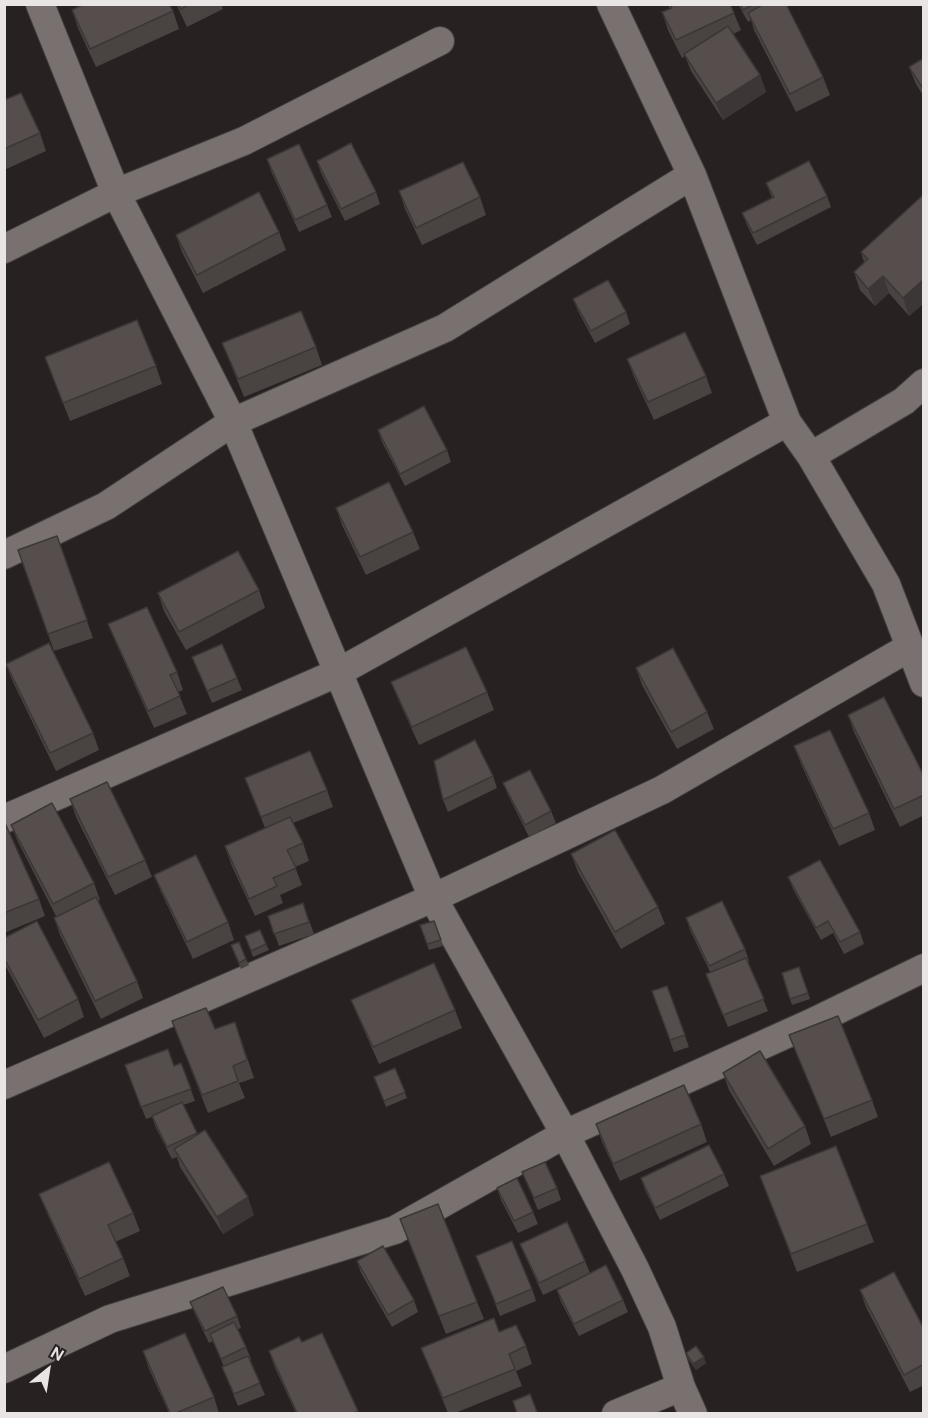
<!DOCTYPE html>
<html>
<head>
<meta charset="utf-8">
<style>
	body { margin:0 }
	#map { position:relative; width:928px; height:1418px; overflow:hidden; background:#282121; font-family:"DM Sans",sans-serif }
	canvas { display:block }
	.frame { position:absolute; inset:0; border:6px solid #eae5e5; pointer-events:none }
	.north { position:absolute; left:18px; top:1340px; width:60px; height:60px; -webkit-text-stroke:4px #282121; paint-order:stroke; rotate:30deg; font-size:16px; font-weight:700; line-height:24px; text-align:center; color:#eae5e5 }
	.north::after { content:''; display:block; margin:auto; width:21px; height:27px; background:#eae5e5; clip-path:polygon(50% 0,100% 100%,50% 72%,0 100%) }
</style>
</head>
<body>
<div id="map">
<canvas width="928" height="1418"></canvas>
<div class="frame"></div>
<div class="north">N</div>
</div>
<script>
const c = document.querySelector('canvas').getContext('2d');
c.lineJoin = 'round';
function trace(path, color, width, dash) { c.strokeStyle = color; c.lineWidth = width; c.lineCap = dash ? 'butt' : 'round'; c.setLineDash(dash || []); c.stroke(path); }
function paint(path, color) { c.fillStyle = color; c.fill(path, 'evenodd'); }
const minor = new Path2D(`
	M40 4 116 193 233 422 433 898 565 1134 635 1269 662 1327 681 1387 693 1414
	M611 4 692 175 787 422 811 456 886 584 924 683
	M4 249 116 193 244 141 440 41
	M811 456 904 401 924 383
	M4 555 106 506 233 422 445 328 692 175
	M4 819 337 673 787 422
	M4 1085 433 898 662 790 910 647
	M4 1369 110 1319 395 1230 565 1134 811 1023 924 968
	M616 1414 681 1387`);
trace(minor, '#443f3f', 30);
trace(minor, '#797170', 28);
paint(new Path2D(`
	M176 4H221L223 9 187 27Z
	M668 4H730L741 30 733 34 760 75 766 92 723 120 691 71 685 56 682 58 668 30 662 12 670 9Z
	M738 4H786L823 77 830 95 796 112 754 30 751 20 748 22Z
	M72 10 173 11 179 29 96 67 78 28Z
	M924 58V97L916 84 909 67Z
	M4 100 40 133 46 151 4 170Z
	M267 159 327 205 332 217 299 232 271 171Z
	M317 161 376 192 380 204 345 221 321 173Z
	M766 183 827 196 831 207 757 245 747 225 742 213 772 198Z
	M399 191 480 197 486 215 422 245 405 209Z
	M924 196V303L909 316 889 293 875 306 860 290 854 272 864 262 861 252Z
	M279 232 286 250 203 293 182 252 176 235Z
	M573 299 626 312 630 324 595 343 578 311Z
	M222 343 316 347 322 365 244 397Z
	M45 357 156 366 162 384 70 421Z
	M627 359 706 376 712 393 654 420 634 377Z
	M378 430 447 450 451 462 405 486 382 442Z
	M336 508 413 532 420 549 366 575 342 525Z
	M57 536 93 638 54 651 18 550Z
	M259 590 265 608 186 650 164 611 158 593Z
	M108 624 177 672 183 690 178 692 187 714 154 728 115 641Z
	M192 657 237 678 242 690 212 703Z
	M6 664 93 733 99 750 56 771 13 682Z
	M636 668 707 712 714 729 677 749 642 685Z
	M391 682 487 692 494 710 419 745 398 699Z
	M848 715 924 776V815L900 827 854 732Z
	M794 746 869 813 875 830 839 846 801 764Z
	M493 776 497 788 448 812 443 800Z
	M245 778 327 790 333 807 293 823 303 843 309 861 295 867 302 885 280 895 283 903 255 916 231 864 225 846 265 828Z
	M503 783 551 811 556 823 529 837 508 795Z
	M70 799 145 860 152 877 115 895 76 817Z
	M4 823 39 899 45 916 4 933Z
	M11 825 94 883 100 900 98 901 137 981 143 998 101 1019 60 935 54 918 56 916 18 842Z
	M571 854 658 907 665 924 621 949 578 872Z
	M154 875 228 922 234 940 193 959 161 892Z
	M788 877 860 932 864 944 844 954 833 933 821 940 793 889Z
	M303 903 314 934 279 946 268 916Z
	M686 918 745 949 749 961 748 962 768 1011 728 1027 706 974 710 972 690 930Z
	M434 921 443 946 429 950 420 925Z
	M245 936 266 944 269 950 253 957Z
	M4 938 78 999 84 1017 44 1038 4 963Z
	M233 951 246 959 249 965 241 969Z
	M799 967 810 999 792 1005 782 973Z
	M667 986 689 1047 674 1052 652 991Z
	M351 1000 455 1010 462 1028 379 1064 358 1017Z
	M172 1021 215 1029 241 1039 254 1078 239 1083 245 1098 208 1113Z
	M789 1035 872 1100 878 1117 831 1137Z
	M181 1063 195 1101 183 1105 197 1134 254 1215 223 1234 180 1167 177 1157 172 1159 156 1128 152 1117 146 1119 125 1065 174 1066Z
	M395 1068 407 1098 386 1107 374 1077Z
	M723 1073 805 1126 811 1144 774 1166 729 1090Z
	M596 1124H701L707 1142 620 1181 602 1142Z
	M522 1172 557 1188 561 1200 538 1210Z
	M724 1174 729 1186 660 1220 645 1190 641 1178Z
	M760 1176 867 1224 874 1242 797 1272Z
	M497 1188 533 1212 538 1224 518 1233 501 1200Z
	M39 1194 133 1213 140 1231 115 1242 123 1258 130 1276 85 1296 46 1211Z
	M400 1219 477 1302 484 1319 446 1334Z
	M520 1244 585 1261 590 1273 543 1295 525 1256Z
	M476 1256 532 1289 536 1301 500 1316Z
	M357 1261 414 1300 418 1312 392 1327 361 1273Z
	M557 1290 623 1300 628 1312 579 1336 561 1302Z
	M860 1290 924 1329V1385L910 1392 866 1307Z
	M190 1302 237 1316 241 1328 238 1329 246 1347 251 1359 250 1360 265 1395 238 1406 227 1379 222 1367H224L213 1341 209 1343 195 1314Z
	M499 1332 526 1346 532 1364 516 1371 522 1386 455 1413H448L421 1348Z
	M322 1333 358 1413H296L275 1368 269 1351 302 1342Z
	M143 1351 214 1397 219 1413H169L149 1369Z
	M686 1353 706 1363 696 1370 688 1359Z`), '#494342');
paint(new Path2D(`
	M760 75 766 92 723 120 716 103Z
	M883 276 889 293 875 306 868 289Z
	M924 279V303L909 316 903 298Z
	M248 1197 254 1215 223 1234 217 1217Z
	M704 1357 706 1363 696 1370 693 1364Z`), '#3c3736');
const building = new Path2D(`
	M84 4H169L173 11 90 49 72 10Z
	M178 4H190L181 9Z
	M670 4H730L734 13 676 40 662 12 672 8Z
	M740 4H754L743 10Z
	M764 4H786L823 77 790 94 748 13Z
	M728 26 760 75 716 103 684 54Z
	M924 58V90L909 67Z
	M21 93 40 133 4 149V100Z
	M351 143 376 192 341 209 317 161Z
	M299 144 327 205 295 220 267 159Z
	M809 161 827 196 753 233 742 213 774 197 766 183Z
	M463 162 480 197 416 228 399 191Z
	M259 192 279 232 197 275 176 235Z
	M923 195 924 196V279L903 298 883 276 868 289 854 272 868 259 861 252Z
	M608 280 626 312 591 331 573 299Z
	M301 311 316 347 238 379 222 343Z
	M137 320 156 366 63 403 45 357Z
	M685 332 706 376 648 402 627 359Z
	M424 406 447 450 400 474 378 430Z
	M389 482 413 532 360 557 336 508Z
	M57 536 87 620 48 634 18 550Z
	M238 551 259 590 179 632 158 593Z
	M147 607 177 672 170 675 180 696 148 711 108 624Z
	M49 643 93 733 50 753 6 664Z
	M222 644 237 678 207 691 192 657Z
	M466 647 487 692 412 727 391 682Z
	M673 648 707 712 671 732 636 668Z
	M884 697 924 776V795L894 809 848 715Z
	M830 730 869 813 833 829 794 746Z
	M475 740 493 776 443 800 434 761Z
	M310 751 327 790 261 817 245 778Z
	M530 770 551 811 525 825 503 783Z
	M107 782 145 860 108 877 70 799Z
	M52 803 94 883 53 904 11 825Z
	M290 817 303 843 287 850 296 868 273 878 277 886 249 899 225 846Z
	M4 823H5L39 899 4 913Z
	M615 830 658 907 615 932 571 854Z
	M196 855 228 922 187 942 154 875Z
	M820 860 860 932 840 942 828 921 816 928 788 877Z
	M96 897 137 981 95 1001 54 918Z
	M722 901 745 949 709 966 686 918Z
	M303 903 309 922 274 934 268 916Z
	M37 921 78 999 38 1020 4 958V938Z
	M434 921 441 940 427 944 420 925Z
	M260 930 266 944 251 951 245 936Z
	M239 942 246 959 239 963 231 945Z
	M746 958 764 999 723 1015 706 974Z
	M434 963 455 1010 373 1047 351 1000Z
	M799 967 808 993 790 999 782 973Z
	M667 986 685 1035 670 1040 652 991Z
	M206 1008 215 1029 235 1022 247 1060 233 1066 238 1081 202 1095 172 1021Z
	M838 1016 872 1100 824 1119 789 1035Z
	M168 1049 174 1066 181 1063 191 1089 141 1107 125 1065Z
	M760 1051 805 1126 768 1149 723 1073Z
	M395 1068 405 1092 384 1101 374 1077Z
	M684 1085 701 1124 613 1164 596 1124Z
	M182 1102 197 1133 167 1147 152 1116Z
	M205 1130 248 1197 217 1217 174 1149Z
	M709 1145 724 1174 655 1208 641 1178Z
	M836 1146 867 1224 791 1254 760 1176Z
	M109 1162 133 1213 108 1225 123 1258 79 1279 39 1194Z
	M545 1162 557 1188 534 1198 522 1172Z
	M517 1178 533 1212 514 1221 497 1188Z
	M438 1204 477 1302 439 1316 400 1219Z
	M567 1222 585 1261 539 1283 520 1244Z
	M512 1241 532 1289 496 1304 476 1256Z
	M383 1246 414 1300 388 1315 357 1261Z
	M606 1265 623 1300 574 1324 557 1290Z
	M894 1272 924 1329V1364L904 1375 860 1290Z
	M223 1287 237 1316 205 1331 190 1302Z
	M494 1318 499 1332 516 1325 526 1346 509 1354 515 1369 443 1398 421 1348Z
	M234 1322 246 1347 221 1359 210 1334Z
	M185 1333 214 1397 176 1413H170L143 1351Z
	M322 1333 358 1411 353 1413H297L269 1351 299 1337 302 1342Z
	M696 1346 704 1357 693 1364 686 1353Z
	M248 1356 260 1383 234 1394 222 1367Z
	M530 1394 537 1412 533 1413H517L513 1401Z`);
paint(building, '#554e4d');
trace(building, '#3c3736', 1.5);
</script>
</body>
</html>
